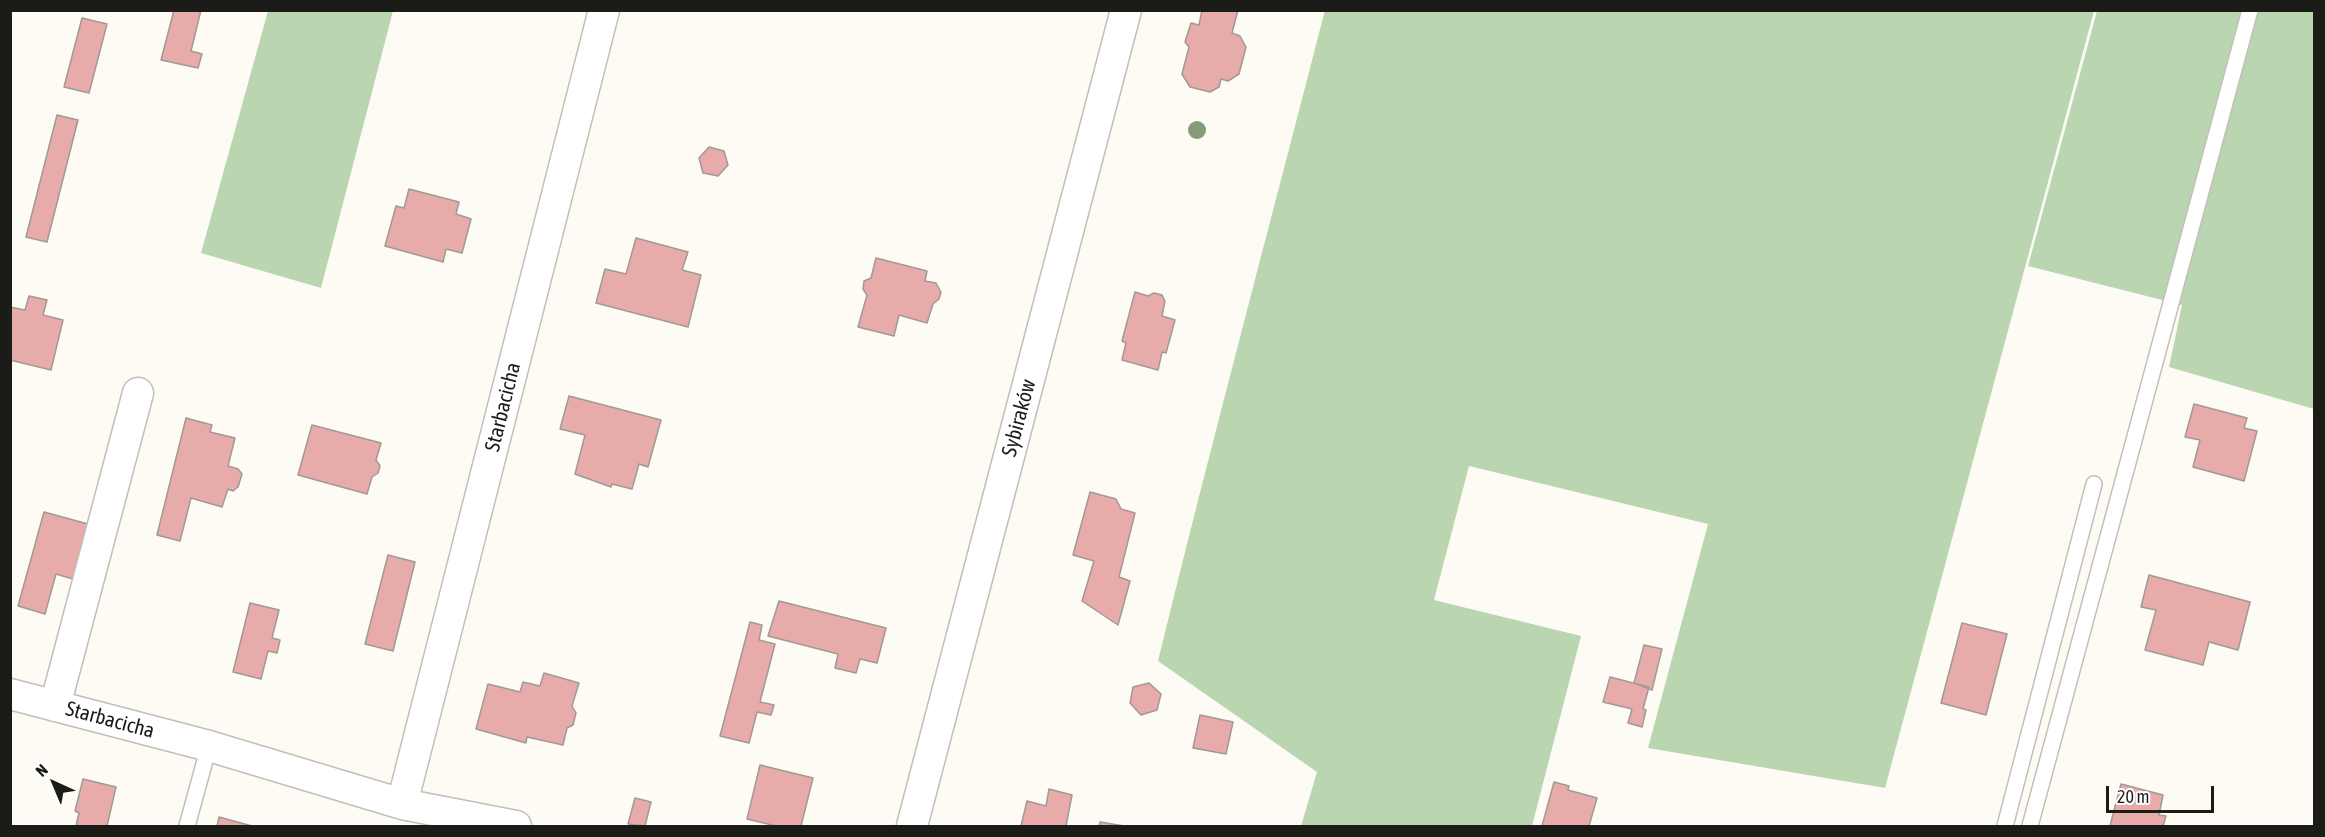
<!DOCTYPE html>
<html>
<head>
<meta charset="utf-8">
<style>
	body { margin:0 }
	#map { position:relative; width:2325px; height:837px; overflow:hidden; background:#fdfbf3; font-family:"Asap Condensed",sans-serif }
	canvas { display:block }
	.frame { position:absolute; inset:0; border:12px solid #1b1b18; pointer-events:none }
	.north { position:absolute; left:24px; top:753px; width:60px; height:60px; -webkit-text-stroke:4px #fff; paint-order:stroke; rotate:316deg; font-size:16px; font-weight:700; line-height:24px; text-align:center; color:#1b1b18 }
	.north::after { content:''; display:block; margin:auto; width:21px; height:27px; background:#1b1b18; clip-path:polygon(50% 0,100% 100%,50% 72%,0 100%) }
	.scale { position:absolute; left:2106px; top:786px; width:108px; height:27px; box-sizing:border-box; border:3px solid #1b1b18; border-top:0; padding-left:8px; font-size:18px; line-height:21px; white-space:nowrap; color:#1b1b18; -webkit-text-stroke:4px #fff; paint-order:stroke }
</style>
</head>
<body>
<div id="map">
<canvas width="2325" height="837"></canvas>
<div class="frame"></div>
<div class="north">N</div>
<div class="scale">20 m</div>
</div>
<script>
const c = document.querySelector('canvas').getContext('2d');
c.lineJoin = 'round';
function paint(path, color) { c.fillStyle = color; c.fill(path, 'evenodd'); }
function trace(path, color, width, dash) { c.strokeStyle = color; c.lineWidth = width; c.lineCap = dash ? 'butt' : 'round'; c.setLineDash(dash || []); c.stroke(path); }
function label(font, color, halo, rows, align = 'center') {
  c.font = font + ' "Asap Condensed",sans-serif'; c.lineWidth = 5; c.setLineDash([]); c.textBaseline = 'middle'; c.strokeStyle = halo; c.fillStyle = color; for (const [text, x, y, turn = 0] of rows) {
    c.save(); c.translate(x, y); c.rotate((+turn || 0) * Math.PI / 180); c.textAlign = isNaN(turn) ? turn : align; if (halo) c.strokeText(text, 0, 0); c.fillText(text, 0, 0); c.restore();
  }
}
paint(new Path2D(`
	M1325 10 2094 11 1885 788 1648 748 1708 524 1469 466 1434 600 1581 636 1532 826H1301L1317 772 1158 661C1211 444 1269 228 1325 10Z
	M268 11H393L321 288 201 253Z
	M2097 11H2314V409L2169 367 2182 305 2028 266Z`), '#b9d6b1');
const building = new Path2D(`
	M174 10H201L191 51 202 54 198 68 161 60Z
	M1202 10H1238L1232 33 1240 36 1246 47 1239 74 1228 81 1221 79 1219 87 1210 92 1190 87 1182 74 1189 47 1185 42 1191 23 1199 25Z
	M82 18 107 24 89 93 64 87Z
	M57 115 78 120 47 242 26 237Z
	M709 147 724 151 728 165 718 176 703 173 699 158Z
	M409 189 459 202 456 214 471 219 462 253 446 249 443 262 385 246 396 206 404 208Z
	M636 238 688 252 682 270 701 275 688 327 596 303 605 269 626 274Z
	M876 258 927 271 925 281 936 283 941 292 939 299 933 304 927 323 899 315 894 336 858 327 867 295 863 289 864 281 871 278Z
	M1135 292 1148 296 1154 293 1162 295 1165 301 1162 316 1175 320 1166 353 1162 352 1158 370 1122 360 1126 343 1122 341Z
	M29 296 47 300 43 315 63 320 51 370 10 360V307L25 310Z
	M569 396 661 420 648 467 639 464 632 489 612 484 611 487 575 474 585 435 560 429Z
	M2194 404 2247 418 2244 428 2257 431 2244 481 2193 467 2200 440 2185 437Z
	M186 418 212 425 210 432 235 438 228 466 238 469 242 474 238 487 233 491 228 489 222 507 191 498 180 541 157 535Z
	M312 425 381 443 376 460 380 466 378 473 372 477 367 494 298 475Z
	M1090 492 1116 499 1121 509 1135 513 1119 577 1130 581 1118 625 1082 601 1094 561 1073 555Z
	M44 512 88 524 73 579 56 574 45 614 18 606Z
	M388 555 415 562 393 651 365 644Z
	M2149 575 2250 602 2238 650 2209 642 2203 665 2145 650 2156 610 2141 607Z
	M779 601 886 628 877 663 860 659 856 673 835 668 838 654 768 636Z
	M250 603 279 610 272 638 280 640 277 653 268 651 261 679 233 672Z
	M750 622 762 625 759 640 775 644 760 702 774 705 771 715 757 712 749 743 720 736Z
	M1962 623 2007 634 1986 715 1941 703Z
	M1644 645 1662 649 1652 690 1634 683Z
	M544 673 579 683 572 706 576 713 573 725 567 728 563 745 527 737 526 743 476 729 488 684 520 692 523 682 540 686Z
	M1610 677 1649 687 1643 709 1646 710 1642 727 1628 723 1632 709 1603 702Z
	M1149 683 1161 694 1157 710 1141 715 1130 703 1133 687Z
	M1200 715 1233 722 1226 754 1193 748Z
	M760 765 813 778 801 826H776L747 819Z
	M83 779 116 787 107 826H76L79 813 75 811Z
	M1554 782 1569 786 1568 790 1597 798 1589 826H1542Z
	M2121 784 2163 795 2159 815 2166 816 2163 826H2110Z
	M1049 789 1072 795 1066 826H1021L1027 801 1046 806Z
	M635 798 651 802 645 826 628 824Z
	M219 817 252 826H217Z
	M1100 822 1124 826H1099Z`);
paint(building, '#e7aca9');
trace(building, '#a19897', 1.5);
const service = new Path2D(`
	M187 826 209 746
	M2005 826 2094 484
	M2030 826 2250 10`);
const minor = new Path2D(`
	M10 694 209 746 402 804 516 826
	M55 706 138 393
	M402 804 604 10
	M912 826 1126 10`);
trace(service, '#c1bfb8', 18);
trace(minor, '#c1bfb8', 33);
trace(service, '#fff', 15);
trace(minor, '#fff', 30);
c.fillStyle = '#849c78';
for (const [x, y] of [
	[1197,130]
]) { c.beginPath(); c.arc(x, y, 9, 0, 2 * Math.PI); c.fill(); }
label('21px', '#1b1b18', '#fff', [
	["Starbacicha",503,407,-76],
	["Sybiraków",1019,418,-75],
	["Starbacicha",110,720,15]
]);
</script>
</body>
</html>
